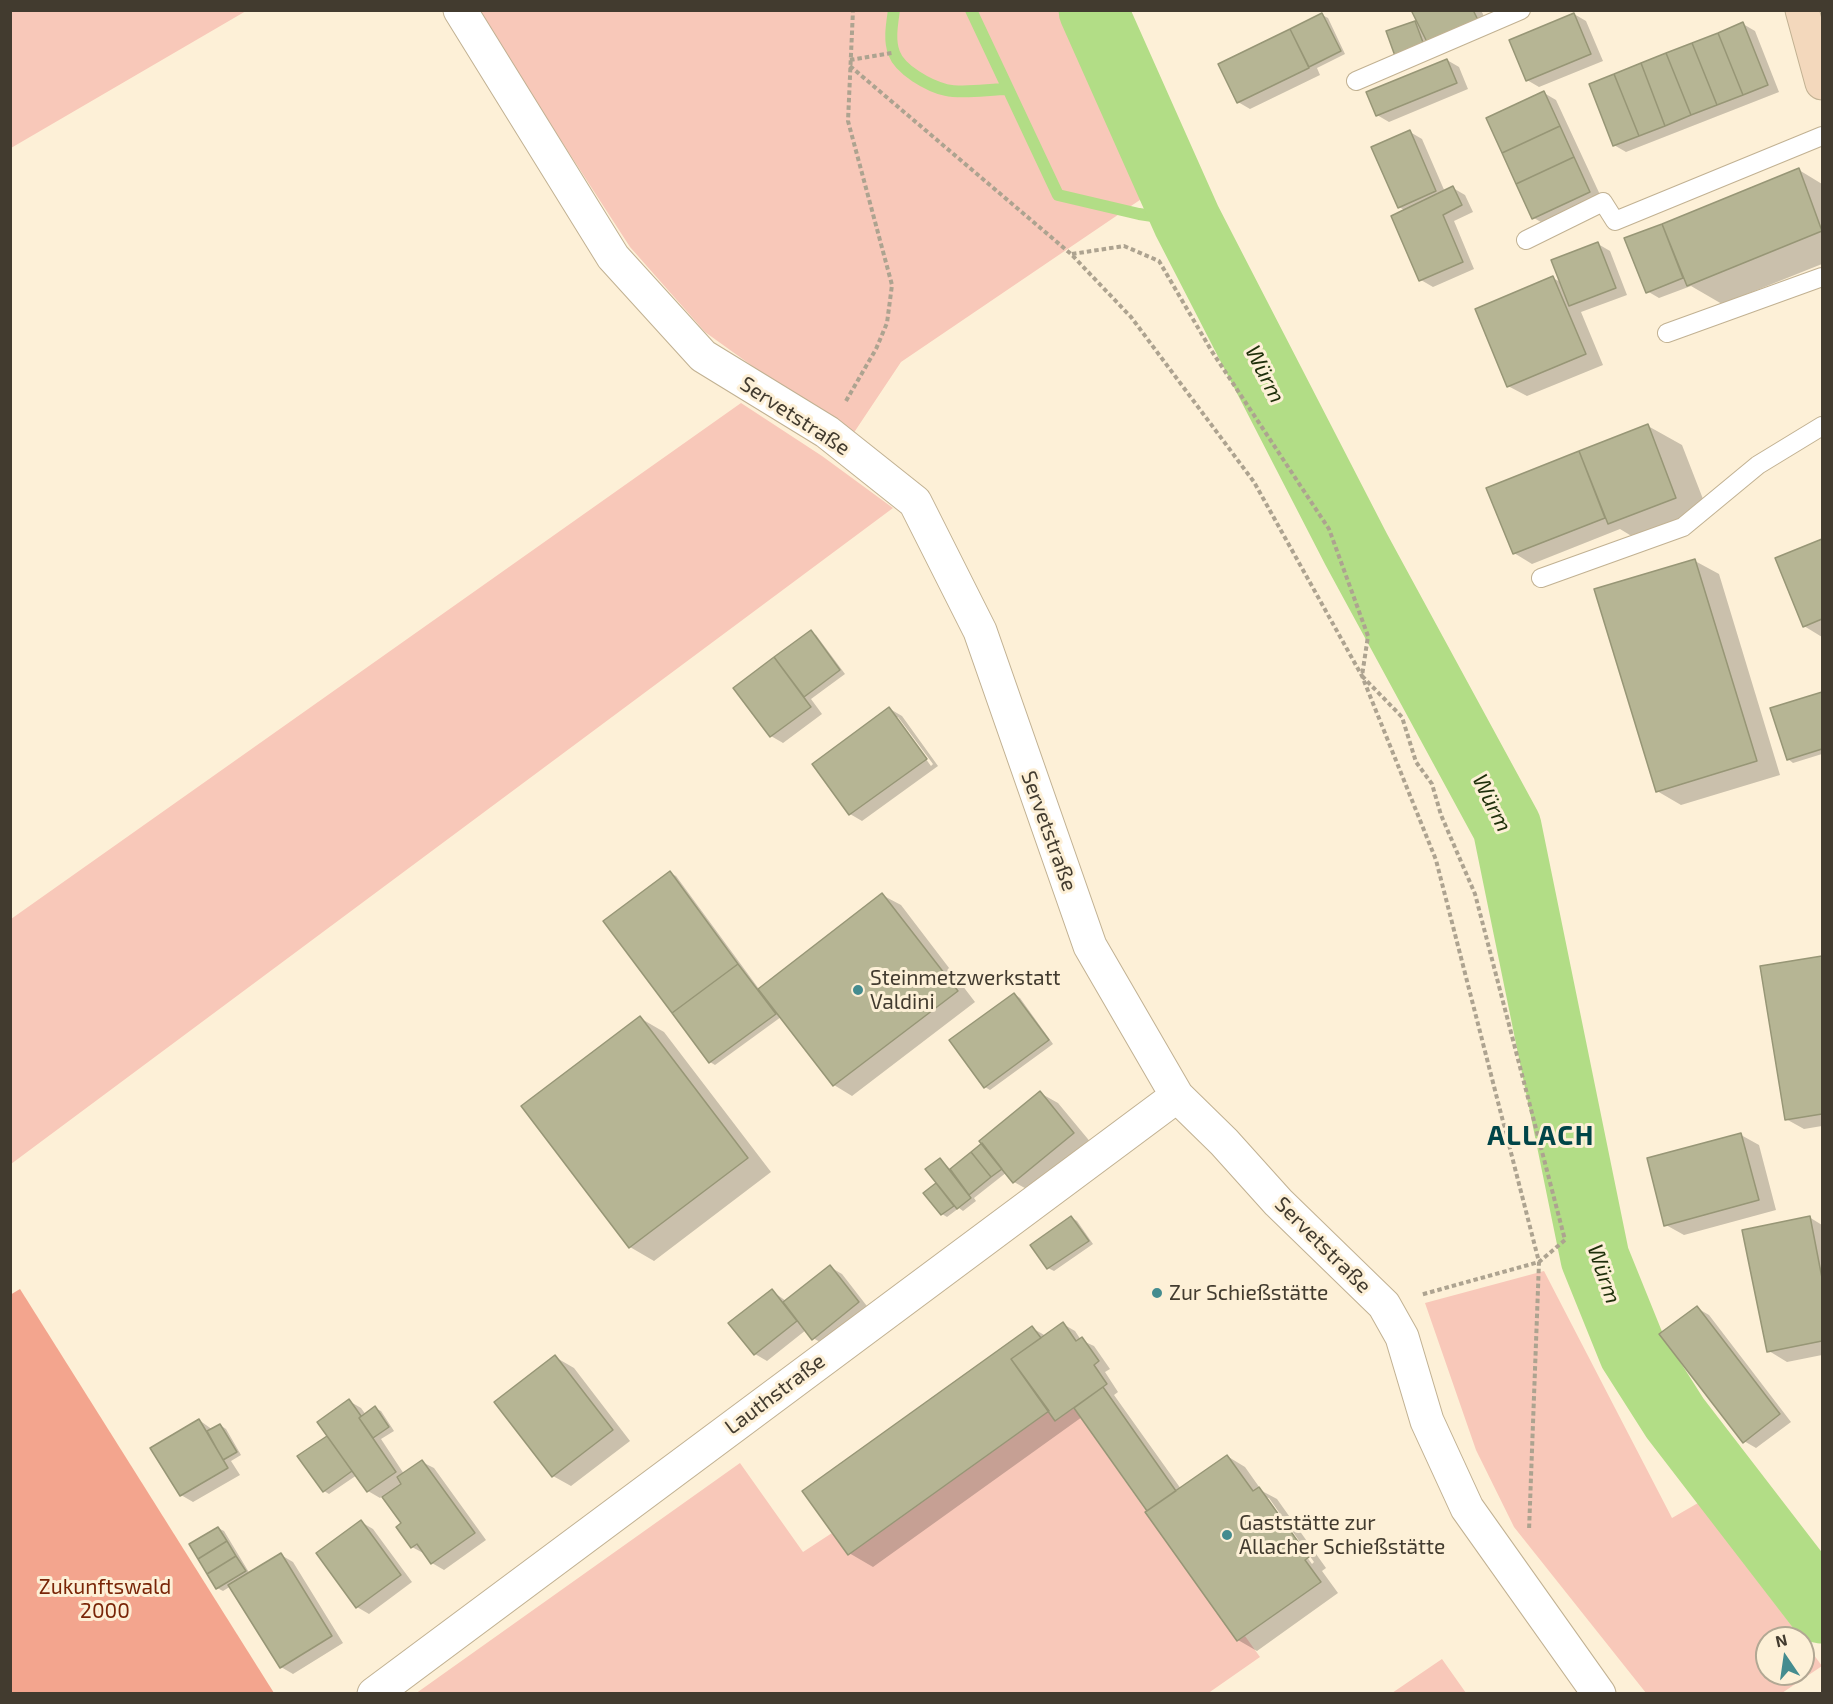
<!DOCTYPE html>
<html>
<head>
<meta charset="utf-8">
<style>
	body { margin:0 }
	#map { position:relative; width:1833px; height:1704px; overflow:hidden; background:#fdf0d7; font-family:"Exo 2",sans-serif }
	canvas { display:block }
	.frame { position:absolute; inset:0; border:12px solid #423b2f; pointer-events:none }
	.north { position:absolute; left:1755px; top:1626px; width:60px; height:60px; box-sizing:border-box; background:#fdf0d7; border:2px solid #b2a894; border-radius:50%; rotate:347deg; font-size:16px; font-weight:700; line-height:24px; text-align:center; color:#423b2f }
	.north::after { content:''; display:block; margin:auto; width:21px; height:27px; background:#448c8f; clip-path:polygon(50% 0,100% 100%,50% 72%,0 100%) }
</style>
</head>
<body>
<div id="map">
<canvas width="1833" height="1704"></canvas>
<div class="frame"></div>
<div class="north">N</div>
</div>
<script>
const c = document.querySelector('canvas').getContext('2d');
c.lineJoin = 'round';
function paint(path, color) { c.fillStyle = color; c.fill(path, 'evenodd'); }
function trace(path, color, width, dash) { c.strokeStyle = color; c.lineWidth = width; c.lineCap = dash ? 'butt' : 'round'; c.setLineDash(dash || []); c.stroke(path); }
function label(font, color, halo, rows, align = 'center') {
  c.font = font + ' "Exo 2",sans-serif'; c.lineWidth = 6; c.setLineDash([]); c.textBaseline = 'middle'; c.strokeStyle = halo; c.fillStyle = color; for (const [text, x, y, turn = 0] of rows) {
    c.save(); c.translate(x, y); c.rotate((+turn || 0) * Math.PI / 180); c.textAlign = isNaN(turn) ? turn : align; if (halo) c.strokeText(text, 0, 0); c.fillText(text, 0, 0); c.restore();
  }
}
paint(new Path2D(`
	M11 10H246V11L11 148Z
	M477 11H1079L1159 187 901 362 851 437 705 332 630 247Z
	M741 403 822 456 893 508 11 1164V919Z
	M1544 1271 1672 1518 1698 1503 1801 1638H1767V1674H1803V1640L1822 1666 1782 1693H1646L1514 1527 1476 1450 1425 1303Z
	M1032 1326 1041 1338 1056 1420 1074 1408 1237 1641 1245 1636 1260 1657 1207 1694H415L740 1463 803 1552 832 1533 802 1491Z
	M1442 1659 1466 1693H1392Z`), '#f8c8b9');
paint(new Path2D(`
	M20 1289 274 1693H11L10 1295Z`), '#f3a58e');
paint(new Path2D(`
	M1413 10H1481L1490 29 1402 58 1415 22 1420 26Z
	M1574 14 1586 21 1603 61 1539 87 1527 80Z
	M1322 15 1328 18 1345 54 1317 68 1320 75 1250 109 1238 102 1220 65Z
	M1743 24 1755 31 1779 92 1626 152 1614 145Z
	M1447 60 1459 67 1468 89 1389 122 1377 115Z
	M1544 93 1556 100 1602 199 1546 225 1534 218Z
	M1410 132 1422 139 1445 192 1453 188 1465 195 1473 212 1454 221 1474 269 1433 287 1421 280 1406 211 1399 207Z
	M1799 170 1822 184V264L1722 304 1691 286 1659 298 1647 291 1626 239Z
	M1598 244 1610 251 1627 295 1581 312 1603 365 1527 396 1508 386 1553 278 1562 283Z
	M1648 426 1682 445 1710 517 1643 543 1620 529 1532 564 1514 553 1488 488Z
	M1822 540V637L1804 626 1777 558Z
	M1695 561 1719 574 1780 775 1681 805 1657 791Z
	M811 632 816 635 845 674 811 699 822 714 783 743 771 736 735 689Z
	M1822 693V754L1793 763 1788 759 1772 709Z
	M890 709 902 716 938 766 862 821 850 814 814 764ZM895 717H898L933 764 931 766Z
	M670 873 676 876 759 989 882 895 901 905 975 1002 852 1096 834 1085 781 1017 715 1065 710 1062Z
	M1822 957V1126L1804 1129 1786 1119 1762 968Z
	M1014 994 1020 998 1053 1044 990 1090 985 1087Z
	M640 1018 664 1032 771 1172 654 1261 630 1247Z
	M1040 1093 1058 1103 1092 1144 1032 1192 1014 1182 1007 1172 974 1198 976 1201 963 1211 959 1208 947 1217 942 1214 925 1193 938 1183 940 1159 951 1170Z
	M1741 1135 1759 1145 1776 1210 1684 1235 1666 1225Z
	M1809 1217 1822 1225V1355L1787 1362 1769 1351Z
	M1072 1218 1077 1221 1093 1244 1054 1271 1048 1268 1032 1245Z
	M830 1267 842 1274 870 1310 825 1345 813 1338 806 1330 767 1361 755 1354 772 1291 786 1301Z
	M1697 1308 1709 1315 1791 1422 1756 1448 1744 1441Z
	M1063 1324 1075 1331 1081 1340 1094 1346 1110 1369 1105 1372 1118 1392 1114 1395 1181 1489 1227 1456 1245 1467 1262 1491 1277 1499 1326 1568 1322 1571 1338 1593 1257 1651 1238 1640 1082 1417 873 1567 849 1553 1032 1328 1046 1336ZM1264 1497 1269 1498 1314 1562 1312 1564Z
	M555 1357 574 1368 630 1441 571 1486 553 1476Z
	M349 1401 361 1408 366 1415 375 1408 381 1411 394 1431 381 1439 404 1474 422 1462 434 1468 486 1540 444 1570 432 1563 425 1554 412 1547 403 1523 383 1496 380 1498 368 1491 357 1475 329 1494 324 1491 327 1437 333 1441Z
	M199 1420 213 1430 220 1425 226 1429 241 1455 231 1461 240 1475 193 1502 181 1495Z
	M361 1522 373 1529 412 1582 369 1614 357 1607Z
	M218 1528 224 1531 250 1574 281 1555 293 1562 343 1643 293 1674 281 1667 231 1586 223 1591 217 1588Z`), '#0003');
trace(new Path2D(`
	M894 10C892 24 889 40 894 53 900 70 929 86 946 90 964 94 989 89 1008 89
	M971 10 1058 195 1139 214 1187 221`), '#b2dd86', 12);
trace(new Path2D(`
	M1093 10 1187 221 1356 549 1507 827 1595 1258 1633 1352 1675 1418 1822 1609`), '#b2dd86', 69);
const building = new Path2D(`
	M1411 10H1473L1479 22 1429 46Z
	M1322 13 1341 51 1309 67 1290 29Z
	M1574 13 1591 54 1526 81 1509 40Z
	M1415 21 1424 45 1395 56 1386 31Z
	M1743 22 1768 85 1743 95 1718 33Z
	M1290 29 1309 68 1237 103 1218 64Z
	M1718 33 1743 95 1717 105 1692 43Z
	M1692 43 1717 105 1691 115 1666 53Z
	M1666 53 1691 115 1665 126 1641 63Z
	M1447 59 1457 83 1376 116 1366 92Z
	M1641 63 1665 126 1639 136 1614 74Z
	M1614 74 1639 136 1613 146 1589 84Z
	M1544 91 1560 126 1502 153 1486 118Z
	M1560 126 1574 157 1516 184 1502 153Z
	M1410 130 1436 191 1398 208 1371 147Z
	M1574 157 1590 192 1532 219 1516 184Z
	M1799 168 1822 231 1687 286 1662 224Z
	M1453 186 1462 205 1443 215 1463 262 1419 281 1391 216Z
	M1662 224 1683 278 1646 293 1624 238Z
	M1598 242 1616 288 1569 306 1551 260Z
	M1553 276 1586 354 1507 387 1475 309Z
	M1648 424 1676 498 1608 524 1579 451Z
	M1579 451 1605 518 1513 554 1486 488Z
	M1822 539V619L1803 627 1775 558Z
	M1695 559 1757 761 1656 792 1594 589Z
	M811 630 840 670 804 697 774 657Z
	M774 657 811 707 770 737 733 688Z
	M1822 692V749L1787 760 1770 708Z
	M889 707 927 759 849 815 812 764Z
	M670 871 738 964 672 1013 603 921Z
	M882 893 958 991 833 1086 758 989Z
	M1822 956V1114L1785 1120 1760 966Z
	M738 964 776 1014 709 1063 672 1013Z
	M1014 993 1049 1040 984 1088 949 1040Z
	M640 1016 748 1158 629 1248 521 1106Z
	M1040 1091 1074 1133 1013 1183 979 1141Z
	M1741 1133 1759 1200 1664 1226 1647 1158Z
	M982 1143 1002 1169 991 1177 971 1152Z
	M971 1152 991 1177 969 1195 950 1169Z
	M940 1158 971 1198 957 1209 925 1169Z
	M936 1183 954 1206 941 1215 923 1193Z
	M1071 1216 1089 1241 1047 1269 1030 1245Z
	M1810 1216 1822 1278V1341L1767 1352 1742 1230Z
	M830 1265 859 1302 812 1340 783 1302Z
	M772 1289 797 1321 754 1355 728 1323Z
	M1697 1306 1780 1414 1743 1443 1659 1334Z
	M1063 1322 1076 1341 1082 1337 1099 1361 1094 1365 1107 1384 1055 1421 1011 1359Z
	M1032 1326 1041 1338 1011 1359 1049 1411 848 1555 802 1491Z
	M555 1355 613 1430 552 1477 494 1402Z
	M1103 1387 1176 1491 1147 1511 1074 1408Z
	M349 1399 361 1416 359 1418 396 1472 367 1492 317 1422Z
	M375 1406 389 1427 373 1438 359 1418Z
	M199 1419 228 1468 180 1496 150 1448Z
	M220 1424 237 1452 223 1460 207 1431Z
	M327 1436 352 1471 323 1492 297 1456Z
	M1227 1455 1253 1491 1259 1487 1309 1557 1305 1560 1321 1582 1237 1641 1145 1512Z
	M422 1460 475 1533 431 1564 417 1544 411 1548 396 1527 401 1523 382 1497 401 1484 397 1477Z
	M361 1520 401 1575 356 1608 316 1553Z
	M218 1527 227 1541 198 1559 189 1544Z
	M227 1541 236 1556 207 1574 198 1559Z
	M281 1553 332 1636 280 1668 228 1585Z
	M236 1556 246 1571 216 1589 207 1574Z`);
paint(building, '#b6b594');
trace(building, '#979676', 1.5);
const service = new Path2D(`
	M1356 81 1521 10
	M1526 240 1603 202 1615 221 1822 136
	M1667 333 1822 277
	M1541 578 1683 527 1758 465 1822 426`);
const minor = new Path2D(`
	M460 10 613 257 703 356 827 432 915 502 980 631 1090 946 1177 1096 1224 1142 1278 1202 1384 1305 1402 1337 1427 1421 1467 1508 1599 1694
	M374 1694 1177 1096`);
const secondary = new Path2D(`
	M1802 10 1822 83`);
trace(service, '#c1b192', 20);
trace(minor, '#c1b192', 35);
trace(secondary, '#c1b192', 35);
trace(new Path2D(`
	M850 60 892 53
	M850 66 1071 254 1131 317 1254 482 1362 676 1436 860 1539 1262 1529 1531
	M1072 254 1124 246 1159 261 1211 350 1329 529 1368 636 1362 676 1402 717 1416 762 1432 784 1441 815 1475 894 1565 1240 1539 1262 1420 1295
	M846 401 876 349 887 323 892 285 848 121 853 10`), '#ada390', 4, [4.5, 3]);
trace(service, '#fff', 18);
trace(minor, '#fff', 33);
trace(secondary, '#f3d8bc', 33);
for (const [x, y, r, color] of [
	[858,990,6,"#448c8f"],
	[1157,1293,6,"#448c8f"],
	[1227,1535,6,"#448c8f"]
]) { const dot = new Path2D(); dot.arc(x, y, r, 0, 2 * Math.PI); c.fillStyle = color; c.fill(dot); trace(dot, '#fdf0d7', 2); }
label('21px', '#423b2f', '#fdf0d7', [
	["Servetstraße",795,416,33],
	["Servetstraße",1049,831,70],
	["Servetstraße",1323,1245,45],
	["Lauthstraße",775,1394,-37]
]);
label('21px', '#423b2f', '#fdf0d7', [
	["Steinmetzwerkstatt",870,978],
	["Valdini",870,1002],
	["Zur Schießstätte",1169,1293],
	["Gaststätte zur",1239,1523],
	["Allacher Schießstätte",1239,1547]
], 'left');
label('21px', '#792507', '#fdf0d7', [
	["Zukunftswald",105,1587],
	["2000",105,1611]
]);
label('italic 22px', '#1e2f0a', '#fdf0d7', [
	["Würm",1265,374,63],
	["Würm",1492,803,64],
	["Würm",1604,1274,71]
]);
c.letterSpacing = '1.5px';
label('bold 27px', '#014548', '#fdf0d7', [
	["ALLACH",1541,1136]
]);
c.letterSpacing = '0px';
</script>
</body>
</html>
